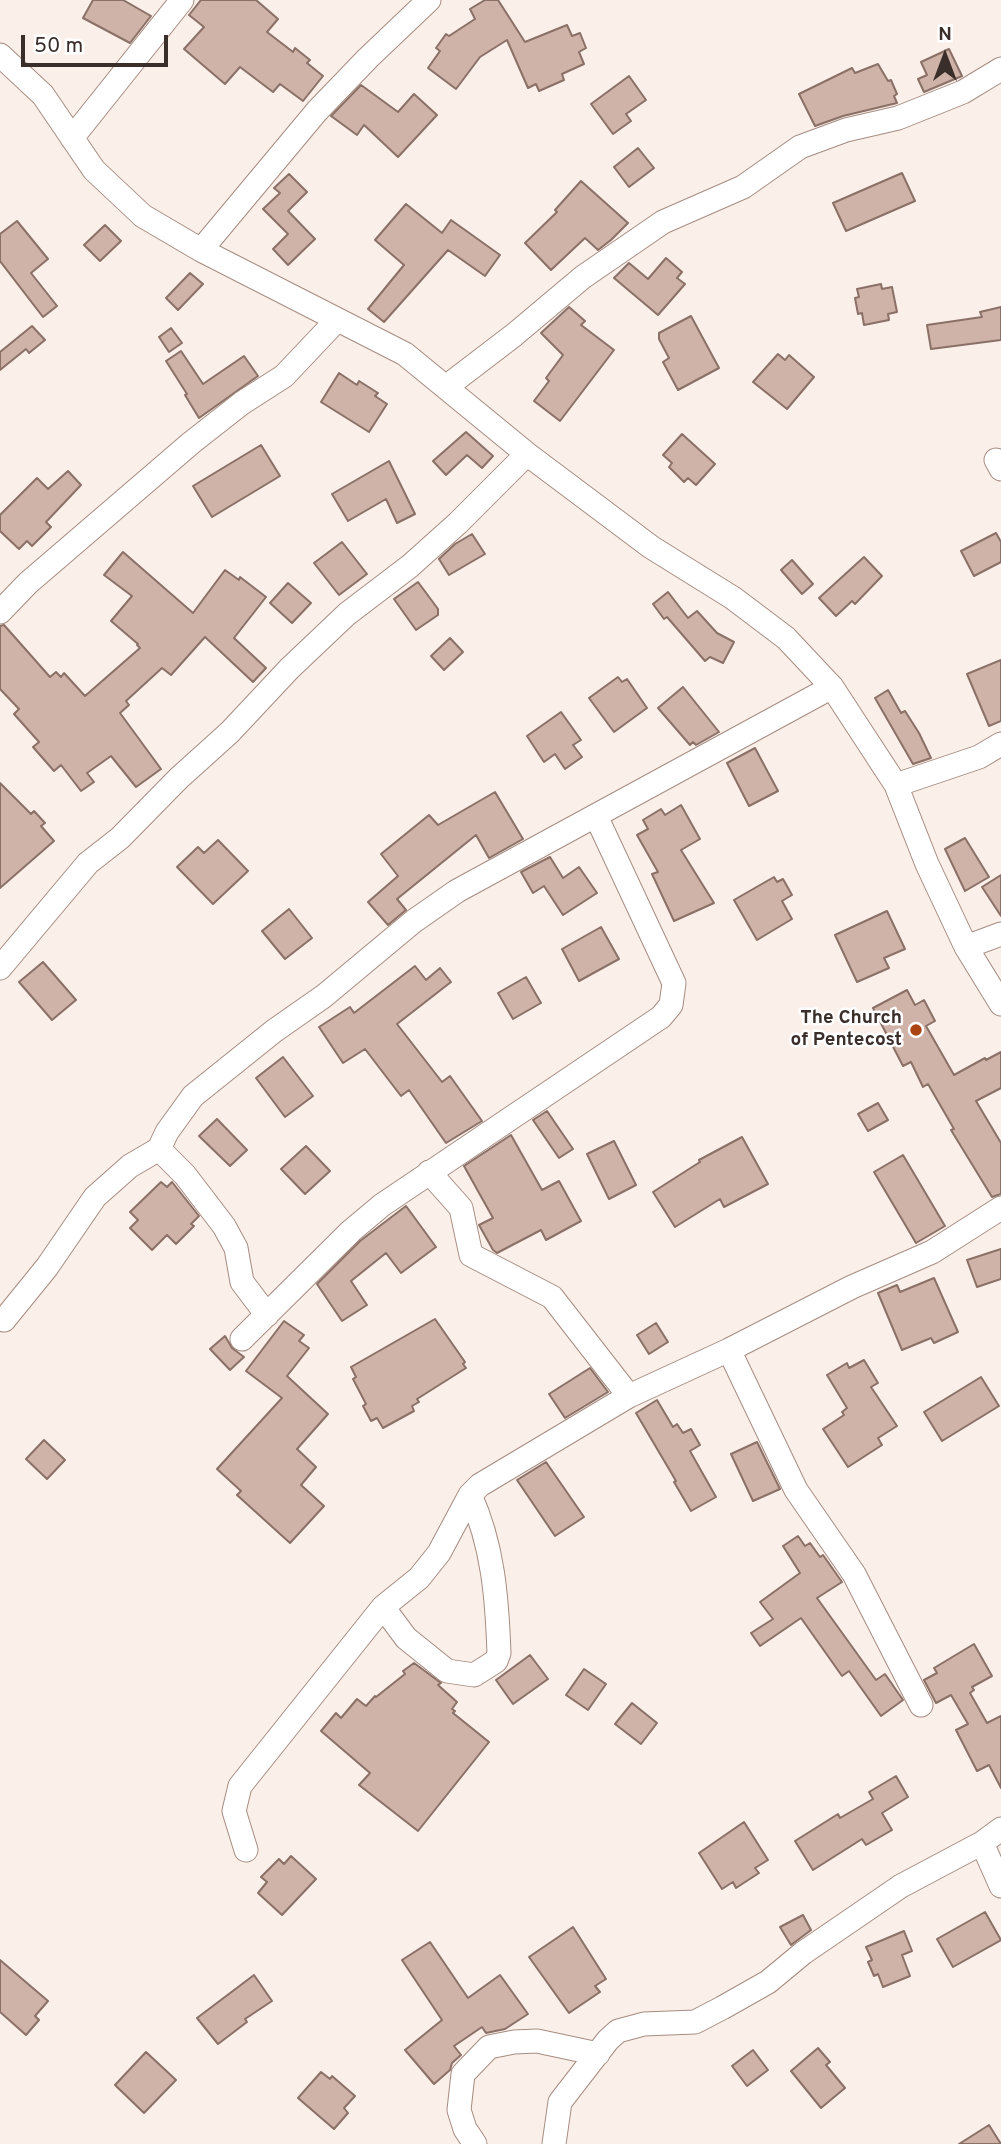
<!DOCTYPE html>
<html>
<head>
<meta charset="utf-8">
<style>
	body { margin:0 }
	#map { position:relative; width:1001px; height:2144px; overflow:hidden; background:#fbefea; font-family:Overpass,sans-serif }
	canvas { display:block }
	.north { position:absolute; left:910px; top:21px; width:70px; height:70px; -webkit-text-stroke:5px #fff; paint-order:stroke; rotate:0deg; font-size:19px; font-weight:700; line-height:28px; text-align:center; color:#392e2a }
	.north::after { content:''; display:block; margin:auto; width:24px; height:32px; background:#392e2a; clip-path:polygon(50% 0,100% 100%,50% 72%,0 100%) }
	.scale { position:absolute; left:21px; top:35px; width:147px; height:32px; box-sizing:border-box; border:4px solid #392e2a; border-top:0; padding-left:9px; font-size:21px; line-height:24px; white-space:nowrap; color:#392e2a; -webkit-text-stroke:5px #fff; paint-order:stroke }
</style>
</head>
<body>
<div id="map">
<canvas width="1001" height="2144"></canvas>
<div class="north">N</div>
<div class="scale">50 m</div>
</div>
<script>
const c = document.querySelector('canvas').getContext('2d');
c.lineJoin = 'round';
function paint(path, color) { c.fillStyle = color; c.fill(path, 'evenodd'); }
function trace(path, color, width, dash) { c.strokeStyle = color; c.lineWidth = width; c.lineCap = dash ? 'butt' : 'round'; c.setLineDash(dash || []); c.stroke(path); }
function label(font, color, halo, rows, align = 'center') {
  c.font = font + ' Overpass,sans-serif'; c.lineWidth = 5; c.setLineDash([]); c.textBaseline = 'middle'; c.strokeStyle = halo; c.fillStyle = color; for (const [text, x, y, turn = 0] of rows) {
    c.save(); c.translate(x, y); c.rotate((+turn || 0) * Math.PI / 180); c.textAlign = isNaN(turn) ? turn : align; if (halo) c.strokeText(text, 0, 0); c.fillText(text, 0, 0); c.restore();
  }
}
const building = new Path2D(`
	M93 0H123L151 16 130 43 83 18Z
	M201 0H256L278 19 267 32 293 52 295 48 310 60 307 63 323 76 303 101 280 84 273 92 240 67 225 84 184 49 204 27 189 15Z
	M485 0H498L525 42 567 25 572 36 580 33 586 48 579 52 584 64 562 74 564 80 539 91 536 84 528 88 507 40 480 57 456 89 428 68 440 51 436 48 446 34 449 36 475 19 470 9Z
	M949 49 962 76 924 92 918 79 927 75 921 62Z
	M878 64 888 81 891 80 897 94 894 96 897 103 843 116 815 126 799 94 852 68 855 73Z
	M629 76 646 100 626 114 631 121 613 134 591 104Z
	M361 85 398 112 414 94 437 115 398 157 364 125 357 135 331 116Z
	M638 148 654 168 629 187 614 167Z
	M902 173 915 201 846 231 833 203Z
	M289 174 307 192 288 211 315 239 288 265 273 249 288 234 263 209 280 193 274 188Z
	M581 181 628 223 611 240 598 250 585 238 551 270 525 243 557 212 555 210Z
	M406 204 442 233 451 220 500 255 485 276 448 250 384 322 368 309 404 265 375 240Z
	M17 221 48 259 31 273 57 306 43 317 0 261V234Z
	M105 225 121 241 100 261 84 245Z
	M666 258 682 272 677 278 685 284 658 315 614 278 629 263 648 279Z
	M190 273 203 284 178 310 166 298Z
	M881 284 882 289 892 287 897 312 888 314 889 320 864 325 862 313 858 314 855 298 859 297 857 289Z
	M569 307 585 321 581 325 614 350 560 421 534 401 549 381 546 378 563 355 541 333Z
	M1001 307V340L931 349 927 325 982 317 980 312Z
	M691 316 719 368 678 390 663 362 669 358 659 339V333Z
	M32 326 45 340 29 353 26 349 0 370V352Z
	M171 328 182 343 169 352 159 337Z
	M181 351 203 384 244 356 258 376 199 418 185 395 187 394 166 361Z
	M778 354 785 360 789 355 814 377 787 409 753 382Z
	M339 373 357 385 359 381 378 393 375 396 387 404 369 432 321 402Z
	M466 432 493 456 482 468 467 455 446 475 433 461Z
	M682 434 715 464 696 485 688 478 684 482 669 467 672 463 663 455Z
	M261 445 280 476 212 517 193 486Z
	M389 461 415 514 397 523 386 499 348 521 332 494Z
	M68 471 81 485 46 522 51 527 32 546 27 541 19 549 0 531V515L37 478 48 489Z
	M996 533 1001 542V562L974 576 961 551Z
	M472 534 485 554 449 575 439 559 455 544Z
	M342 542 367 574 339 595 314 563Z
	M123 552 193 613 225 570 239 580 240 577 266 597 234 638 266 668 253 682 205 637 171 675 162 668 126 701 129 705 120 713 161 769 136 787 111 756 87 773 94 782 81 791 61 765 54 771 33 747 39 742 14 714 19 709 0 689V626L4 625 50 677 56 672 61 677 64 673 85 696 140 648 137 645 138 644 111 621 132 596 104 575Z
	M864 557 882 576 855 604 852 601 836 616 819 598Z
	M792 560 813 584 802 594 781 570Z
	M418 582 438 609V615L416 630 394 599Z
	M288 583 311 603 292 623 270 603Z
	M668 592 688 618 697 611 717 633 734 642 723 663 710 657 705 661 667 617 664 619 653 604Z
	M450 638 463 652 444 670 431 656Z
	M1001 660V721L989 726 967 674Z
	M618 677 622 682 627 679 647 708 614 732 589 698Z
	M683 687 719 732 696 745 693 742 690 745 658 708Z
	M888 690 901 713 905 711 919 733 931 758 913 764 875 698Z
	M561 712 581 740 573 745 582 757 565 769 555 754 544 762 527 736Z
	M755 748 778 791 749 806 727 763Z
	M0 783 31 814 34 811 45 823 41 826 54 841 0 888Z
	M495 792 523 839 489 858 476 835 397 899 406 910 388 925 368 902 398 876 381 854 429 815 438 825Z
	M681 805 700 839 681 850 714 903 674 921 652 874 658 872 637 835 648 829 643 820 661 809 665 815Z
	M965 838 989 877 965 891 945 849Z
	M218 840 248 871 213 904 177 867 198 847 204 853Z
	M550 857 563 878 579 867 597 893 563 915 544 886 533 893 521 872Z
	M1001 875V916L982 887Z
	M774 877 777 882 783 879 792 895 782 901 792 919 757 940 734 900Z
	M289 909 312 938 285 959 262 931Z
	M887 911 905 949 884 958 889 968 857 982 835 935Z
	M601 927 619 959 579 981 562 949Z
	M43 962 76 1000 52 1020 19 982Z
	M415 966 426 980 440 968 451 982 397 1024 442 1082 450 1076 482 1121 446 1143 409 1090 401 1096 365 1049 343 1063 319 1027 350 1007 354 1013Z
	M526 977 541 1003 513 1019 498 993Z
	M907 990 915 1005 924 1000 935 1021 926 1026 954 1075 985 1058 986 1060 1001 1052V1088L976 1101 1001 1143V1194L992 1197 951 1130 954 1129 928 1084 923 1087 911 1062 903 1066 873 1008Z
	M283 1057 313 1096 285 1117 256 1078Z
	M878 1103 888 1120 868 1131 858 1114Z
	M547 1111 573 1149 559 1158 533 1120Z
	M217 1119 247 1150 230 1166 199 1136Z
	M511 1135 542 1190 559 1181 581 1221 546 1240 541 1230 497 1253 493 1250 479 1225 493 1218 464 1166Z
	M742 1137 768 1184 724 1207 720 1199 675 1227 653 1192 700 1162 699 1160Z
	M614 1141 636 1185 609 1199 587 1154Z
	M306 1146 330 1171 305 1194 281 1169Z
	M903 1155 945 1226 916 1243 874 1172Z
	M161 1182 167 1187 172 1182 199 1216 191 1224 194 1226 176 1244 167 1235 152 1250 130 1228 138 1220 130 1212Z
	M406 1206 436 1247 401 1273 386 1253 351 1281 367 1305 342 1321 317 1284 360 1241Z
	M1001 1249V1279L977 1287 967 1260Z
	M934 1278 958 1332 934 1343 931 1338 902 1350 878 1293 897 1285 900 1292Z
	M435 1319 465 1362 463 1364 466 1368 417 1399 419 1402 412 1406 414 1411 383 1428 377 1418 371 1421 363 1406 366 1404 353 1379 356 1377 351 1367Z
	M284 1321 304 1335 299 1341 309 1348 287 1376 328 1414 297 1449 316 1467 301 1485 324 1506 290 1543 237 1495 241 1491 217 1469 282 1398 246 1371Z
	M656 1323 668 1342 649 1354 637 1335Z
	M225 1336 232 1348 244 1357 230 1370 210 1349Z
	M864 1360 878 1383 871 1387 897 1426 878 1438 882 1445 848 1467 823 1429 844 1415 842 1412 847 1408 827 1375 847 1363 849 1368Z
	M590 1368 608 1392 565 1418 549 1394Z
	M981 1377 999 1406 942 1441 924 1412Z
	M657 1400 673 1427 677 1424 683 1433 691 1429 700 1445 690 1451 716 1497 691 1511 674 1482 676 1481 636 1413Z
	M44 1440 65 1460 47 1479 26 1459Z
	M757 1442 780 1489 753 1501 731 1454Z
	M546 1462 584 1517 555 1536 517 1480Z
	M798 1536 805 1546 810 1543 820 1557 823 1555 842 1582 817 1598 876 1680 885 1674 903 1700 881 1716 849 1671 842 1676 801 1618 760 1646 751 1633 773 1619 760 1602 800 1573 783 1546Z
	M974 1644 992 1676 972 1687 974 1690 970 1693 987 1723 1001 1716V1788L989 1765 977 1771 956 1730 968 1724 951 1695 936 1703 924 1680 937 1673 934 1668Z
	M530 1655 548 1679 513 1704 496 1680Z
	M414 1663 441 1683 438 1685 457 1702 452 1709 455 1711 453 1713 489 1742 418 1831 359 1785 370 1773 321 1731 336 1713 341 1718 357 1699 366 1706 375 1696 376 1697 405 1674 403 1671Z
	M584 1669 606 1684 588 1710 566 1695Z
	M632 1703 657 1723 641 1744 615 1724Z
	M896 1776 908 1797 882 1813 892 1830 866 1845 862 1839 813 1870 795 1841 838 1814 840 1818 873 1799 869 1792Z
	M744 1822 768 1860 755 1868 759 1873 736 1888 733 1882 722 1889 699 1853Z
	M291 1856 316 1879 282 1915 258 1893 267 1882 261 1877 279 1859 284 1864Z
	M985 1912 1001 1940 953 1967 937 1939Z
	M803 1915 811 1930 791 1945 780 1927Z
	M573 1927 606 1979 595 1986 600 1992 569 2013 529 1957Z
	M904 1931 912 1951 902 1955 910 1976 883 1987 878 1974 874 1976 868 1962 872 1960 866 1947Z
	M430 1942 468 1998 500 1975 528 2014 505 2029 486 2033 482 2027 454 2046 461 2055 452 2063 450 2070 434 2084 405 2050 442 2020 402 1960Z
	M0 1960 48 2001 35 2016 39 2020 26 2035 0 2012Z
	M254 1975 272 2001 245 2019 247 2022 218 2044 197 2018Z
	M818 2048 830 2062 826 2065 845 2088 821 2108 791 2071Z
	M753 2050 768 2070 747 2086 732 2066Z
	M146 2052 176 2080 144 2113 115 2085Z
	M321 2072 330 2079 332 2076 355 2096 344 2108 348 2113 334 2129 298 2098Z
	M989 2125 1001 2144H959Z`);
paint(building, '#cfb3a8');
trace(building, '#8a7066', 2);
const minor = new Path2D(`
	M0 55 43 95 94 170 143 216 201 250 405 354 527 454 651 547 733 598 786 638 832 687 896 785 927 864 966 947 1001 1004
	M72 138 182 0
	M201 250 317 111 368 58 429 0
	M446 387 514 335 583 277 663 222 743 187 800 147 846 130 898 118 963 92 1001 69
	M996 460 1001 469
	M0 612 28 583 191 443 242 403 284 376 336 321
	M896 785 979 757 1001 744
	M966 947 1001 934
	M0 968 88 863 120 838 179 778 230 732 289 669 347 614 410 566 458 523 527 454
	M159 1149 185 1175 224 1226 236 1248 242 1282 267 1315
	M429 1172 461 1208 471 1255 552 1297 629 1396
	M4 1320 47 1267 95 1197 130 1166 159 1149 167 1132 193 1096 274 1031 324 996 414 921 457 891 832 687
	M242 1339 351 1231 382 1205 661 1017 671 1005 674 983 596 816
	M729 1350 796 1490 854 1574 921 1705
	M383 1607 406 1638 447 1671 474 1675 496 1661 499 1653C497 1598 493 1545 470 1495
	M982 1843 1001 1886
	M246 1850 234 1811 240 1786 383 1607 419 1578 439 1553 470 1495 480 1485 629 1396 729 1350 852 1287 932 1252 1001 1208
	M475 2144 465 2129 459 2110 463 2074 489 2047 514 2042 537 2041 598 2054
	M554 2144 560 2102 608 2040 618 2031 644 2024 695 2022 722 2008 768 1982 803 1953 901 1886 982 1843 1001 1829`);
trace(minor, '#a68c81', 25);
trace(minor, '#fff', 23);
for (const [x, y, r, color] of [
	[916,1030,7,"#ab4614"]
]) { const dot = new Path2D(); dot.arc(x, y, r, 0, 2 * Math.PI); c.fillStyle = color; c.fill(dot); trace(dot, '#fff', 2.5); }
label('bold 19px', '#392e2a', '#fff', [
	["The Church",902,1019],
	["of Pentecost",902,1041]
], 'right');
</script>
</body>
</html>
